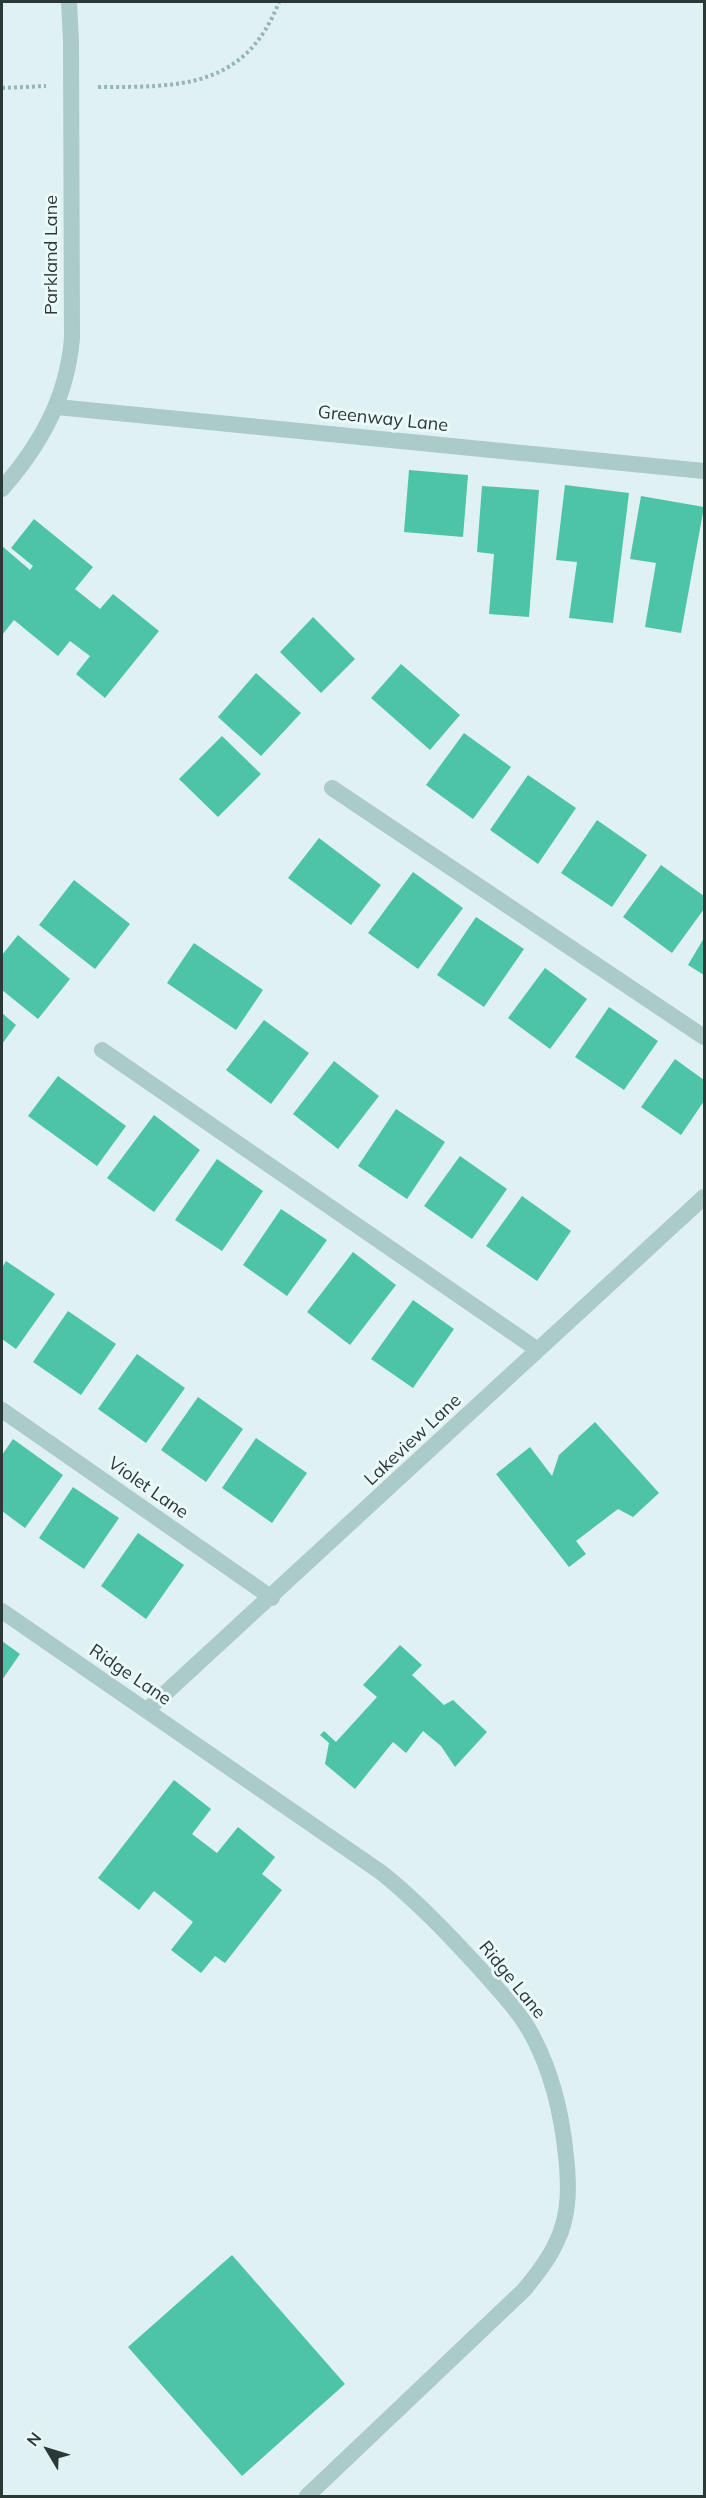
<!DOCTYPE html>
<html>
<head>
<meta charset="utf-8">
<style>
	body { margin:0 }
	#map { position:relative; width:706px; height:2498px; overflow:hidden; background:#dff1f2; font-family:Mulish,sans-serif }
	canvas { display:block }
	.frame { position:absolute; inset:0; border:3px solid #2a3836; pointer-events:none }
	.north { position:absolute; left:18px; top:2420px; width:60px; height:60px; -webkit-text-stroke:4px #ebf9fa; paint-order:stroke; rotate:308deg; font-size:16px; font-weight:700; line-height:24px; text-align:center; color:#2a3836 }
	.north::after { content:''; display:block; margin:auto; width:21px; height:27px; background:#2a3836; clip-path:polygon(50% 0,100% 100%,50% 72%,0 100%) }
</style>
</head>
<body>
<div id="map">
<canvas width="706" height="2498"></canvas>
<div class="frame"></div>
<div class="north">N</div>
</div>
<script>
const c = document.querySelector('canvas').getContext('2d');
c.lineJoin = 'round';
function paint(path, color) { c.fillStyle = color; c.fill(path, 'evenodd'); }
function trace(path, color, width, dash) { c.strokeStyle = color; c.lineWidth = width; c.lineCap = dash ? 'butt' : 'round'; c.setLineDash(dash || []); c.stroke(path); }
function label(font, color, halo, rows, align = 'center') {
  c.font = font + ' Mulish,sans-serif'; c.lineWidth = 6; c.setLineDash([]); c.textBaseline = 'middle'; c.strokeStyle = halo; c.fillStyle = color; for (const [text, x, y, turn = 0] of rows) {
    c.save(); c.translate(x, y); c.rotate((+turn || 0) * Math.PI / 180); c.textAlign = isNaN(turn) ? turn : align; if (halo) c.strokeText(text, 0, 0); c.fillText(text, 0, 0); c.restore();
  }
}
paint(new Path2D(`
	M409 470 468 475 463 537 404 532Z
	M565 485 629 493 613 623 569 618 577 562 556 560Z
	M482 486 539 490 529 617 489 614 494 554 477 552Z
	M641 496 704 507 681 633 645 627 656 563 630 559Z
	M34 519 93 567 75 589 100 609 113 594 159 631 105 698 76 674 90 656 70 641 58 656 14 620 2 635V546L30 570 33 566 11 548Z
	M313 617 355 659 321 693 280 652Z
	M401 664 460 715 430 750 371 698Z
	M256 673 301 713 261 756 218 717Z
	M464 733 511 767 473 819 426 785Z
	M222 736 261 774 218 817 179 779Z
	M528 775 576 808 538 864 490 830Z
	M597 820 647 855 612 907 561 873Z
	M319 838 381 885 351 925 288 878Z
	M661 865 704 896V909L672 953 623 917Z
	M413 872 463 908 418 969 368 933Z
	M74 880 130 924 95 969 39 925Z
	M476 917 524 949 484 1007 437 975Z
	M18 935 70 979 38 1019 2 990V955Z
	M704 938V975L688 965Z
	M194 943 263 990 236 1030 167 983Z
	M545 968 587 999 550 1049 508 1018Z
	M609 1007 658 1041 624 1090 575 1057Z
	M2 1013 16 1025 2 1044Z
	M264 1020 309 1053 271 1104 226 1070Z
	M675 1059 704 1080V1101L681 1135 641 1107Z
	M334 1061 379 1096 338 1149 293 1114Z
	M58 1076 126 1126 97 1166 28 1116Z
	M396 1109 445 1142 407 1199 358 1166Z
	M154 1115 200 1150 154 1212 107 1178Z
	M460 1156 507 1189 472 1239 424 1206Z
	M217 1159 263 1191 222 1251 175 1220Z
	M522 1196 571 1231 537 1281 486 1246Z
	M281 1209 327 1240 287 1296 243 1265Z
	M353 1252 396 1285 350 1345 307 1312Z
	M6 1261 55 1294 16 1349 2 1339V1268Z
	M413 1300 454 1329 413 1388 371 1359Z
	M68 1311 116 1344 81 1395 33 1362Z
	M137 1354 185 1388 146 1443 98 1409Z
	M198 1397 243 1429 206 1482 161 1450Z
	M595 1422 659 1493 633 1517 618 1509 576 1541 586 1554 569 1567 496 1474 530 1447 552 1476 559 1455Z
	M256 1438 307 1473 272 1523 222 1488Z
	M13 1439 63 1475 25 1528 2 1511V1455Z
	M73 1487 119 1518 84 1569 39 1538Z
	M138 1533 184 1565 146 1619 101 1586Z
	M2 1641 20 1654 2 1680Z
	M400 1645 422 1665 412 1675 444 1705 453 1700 487 1732 455 1767 441 1746 423 1731 406 1753 393 1742 355 1789 325 1764 329 1743 320 1735 324 1731 336 1742 377 1697 363 1685Z
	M174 1780 211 1809 192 1834 217 1853 238 1827 275 1857 262 1874 282 1890 225 1963 215 1956 201 1973 171 1950 193 1922 154 1891 139 1910 98 1878Z
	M232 2255 345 2384 242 2476 128 2347Z`), '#4dc3a8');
trace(new Path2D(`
	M98 87C179 87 245 89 279 2
	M2 88 46 86`), '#95b6b5', 4, [3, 3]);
trace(new Path2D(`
	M57 407 704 471
	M2 489C41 444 67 398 72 338L71 41 69 2
	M332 788 704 1037
	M102 1050 538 1350
	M2 1410 272 1598
	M2 1611 382 1873C419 1903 451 1937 483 1972 500 1992 521 2013 533 2037 552 2073 562 2116 566 2156 569 2184 570 2214 557 2241 549 2259 537 2274 524 2290L307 2496
	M147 1710 704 1197`), '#abcaca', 16);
label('18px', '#2a3836', '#ebf9fa', [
	["Parkland Lane",52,255,-90],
	["Greenway Lane",383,419,6],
	["Lakeview Lane",413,1440,-43],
	["Violet Lane",148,1488,35],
	["Ridge Lane",130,1675,34],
	["Ridge Lane",512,1980,51]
]);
</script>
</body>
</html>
